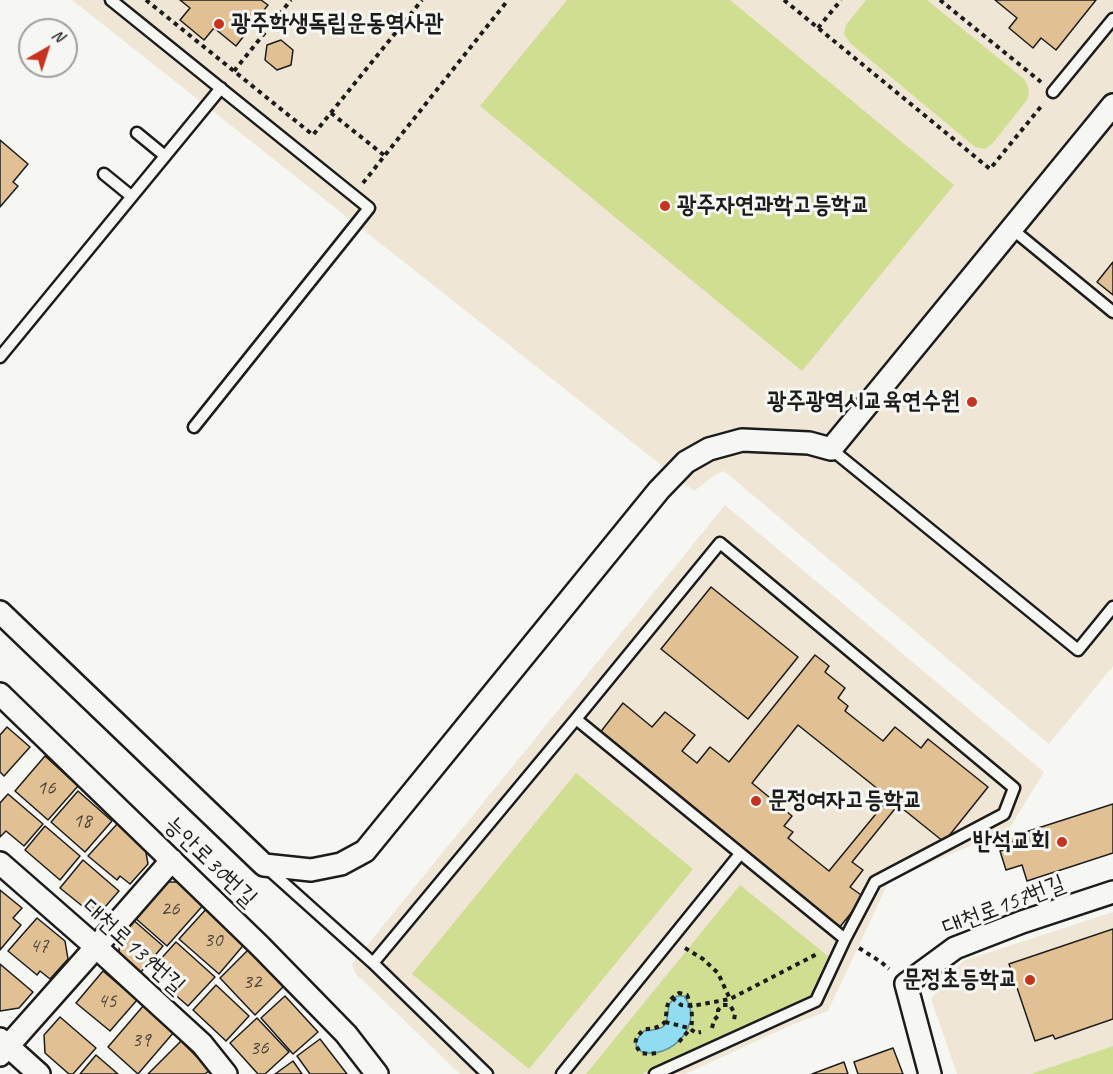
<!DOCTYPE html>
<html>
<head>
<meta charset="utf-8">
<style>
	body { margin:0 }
	#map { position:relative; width:1113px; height:1074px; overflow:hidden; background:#f6f6f2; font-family:Caveat,sans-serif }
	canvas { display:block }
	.north { position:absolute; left:18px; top:18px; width:60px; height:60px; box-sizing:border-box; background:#f6f6f2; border:2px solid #9f9f9c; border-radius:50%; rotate:39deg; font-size:16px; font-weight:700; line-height:24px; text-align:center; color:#1c1c1c }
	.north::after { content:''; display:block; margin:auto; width:21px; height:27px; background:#c8321e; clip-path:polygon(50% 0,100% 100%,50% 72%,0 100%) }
</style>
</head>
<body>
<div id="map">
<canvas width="1113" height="1074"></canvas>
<div class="north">N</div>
</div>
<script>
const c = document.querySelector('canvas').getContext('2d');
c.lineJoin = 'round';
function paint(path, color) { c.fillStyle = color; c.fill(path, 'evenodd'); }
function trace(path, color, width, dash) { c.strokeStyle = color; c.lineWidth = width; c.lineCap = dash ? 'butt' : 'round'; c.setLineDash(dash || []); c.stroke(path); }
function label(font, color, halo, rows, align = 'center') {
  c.font = font + ' Caveat,"Poor Story",sans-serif'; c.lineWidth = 6; c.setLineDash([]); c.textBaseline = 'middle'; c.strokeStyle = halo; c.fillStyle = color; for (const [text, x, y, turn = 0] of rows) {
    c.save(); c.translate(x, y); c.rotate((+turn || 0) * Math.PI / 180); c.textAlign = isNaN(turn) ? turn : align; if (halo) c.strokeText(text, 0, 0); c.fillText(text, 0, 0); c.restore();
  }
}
paint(new Path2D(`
	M72 0H1113V666L1049 744 724 471 715 475 694 491Z
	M725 505 1044 772 1009 829 889 881 828 1011 789 1026 685 1074H460L356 974 352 964Z
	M1113 912V1074H957L931 999 963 961Z`), '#f0e6d6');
paint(new Path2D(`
	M567 0H730L954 185 802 371 480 106Z
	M866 0H927L1024 79C1029 87 1030 91 1027 100L992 144 985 149 975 147 850 43 844 34 846 25Z
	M576 773 693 869 529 1069 412 974Z
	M740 885 828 956 809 998 642 1074H586Z
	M1113 1046V1074H1031Z`), '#d0de92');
const water = new Path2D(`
	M677 996H684C690 1004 693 1012 690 1022 678 1065 614 1059 644 1031 668 1029 666 1027 669 1004Z`);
paint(water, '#90dcf1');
trace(water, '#628f9c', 1.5);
const building = new Path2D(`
	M180 0H261L268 5 236 46 214 28 204 40 180 20 190 8Z
	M995 0H1096L1056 50 1041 38 1033 48 1009 28 1017 18Z
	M281 40 293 50 291 65 277 70 265 60 267 45Z
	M0 140 28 164 13 182 18 186 0 207Z
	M1113 262V295L1097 282Z
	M711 587 798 657 748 719 661 649Z
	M815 655 829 666 825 672 845 688 838 698 848 706 845 711 883 741 895 727 921 748 928 739 988 787 944 842 898 805 852 862 863 870 850 887 864 897 839 928 599 734 623 703 652 727 665 712 695 735 682 751 697 763 710 747 729 762ZM798 725 889 798 829 871 788 838 793 832 784 826 792 816 752 783Z
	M7 727 30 747 4 776 0 772V735Z
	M45 756 78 786 48 820 15 791Z
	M78 791 112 821 85 852 51 822Z
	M8 794 43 824 24 846 6 831 0 837V803Z
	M1113 804V853L1027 881 1022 865 1006 870 1000 851 1014 847 1010 837Z
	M118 823 145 847 148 864 130 884 120 876 117 880 88 856Z
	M45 826 80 856 60 880 25 850Z
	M83 860 119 891 105 907 86 909 60 888Z
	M165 882H182L206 902 167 946 134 917Z
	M0 890 22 908 13 918 21 925 0 950Z
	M208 907 247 941 219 974 179 939Z
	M37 918 65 941 68 959 50 979 40 971 37 975 8 951Z
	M131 918 163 946 141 972 119 953 120 930Z
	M1113 929V1019L1055 1039 1053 1035 1035 1041 1009 964Z
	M176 942 215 977 188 1006 172 992 179 983 157 963Z
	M249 949 285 985 255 1015 220 978Z
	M0 964 33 992 19 1008 0 1011Z
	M103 971 137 1000 110 1031 76 1003Z
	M216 985 249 1016 226 1041 193 1010Z
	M285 996 318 1032 293 1054 261 1018Z
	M144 1005 174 1032 138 1074 108 1047Z
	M60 1017 96 1048 73 1074H69L45 1053 44 1035Z
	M257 1018 289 1052 265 1074H258L230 1043Z
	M320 1039 347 1074H310L297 1056Z
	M181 1041 210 1070 205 1074H148Z
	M893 1048 903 1074H858L854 1062Z
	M96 1055 118 1074H80Z
	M293 1061 302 1074H275Z
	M844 1062 848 1074H812Z`);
paint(building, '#e1c093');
trace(building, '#1c1c1c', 1.5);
const lane = new Path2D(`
	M111 0 369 208 194 427
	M1053 92 1113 19
	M137 133 165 156
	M104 174 131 196
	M1012 229 1113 312
	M0 357 221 88
	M831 449 1078 650 1113 607
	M576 719 720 543 1014 788 1004 814 875 882 845 939
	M267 868 373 963 487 1074
	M373 963 576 719 845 939 816 1001 655 1074
	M562 1074 740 854`);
const street = new Path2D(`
	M0 612 264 865 311 870 341 864 365 851 659 490 686 462 709 449 742 440 809 443 831 449 1113 105
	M0 694 260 946 346 1034 377 1074
	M0 863 96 947 202 1044 226 1074
	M0 1039 39 1074
	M0 1055 96 947 172 860
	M930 1074 906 984 955 948 1022 922 1113 892`);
trace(lane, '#1c1c1c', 15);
trace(street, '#1c1c1c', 26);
trace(new Path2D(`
	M146 0 313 135 422 0
	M784 0 990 169 1043 104
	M940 0 1041 82
	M818 28 841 0
	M234 71 291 0
	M331 113 385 156
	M363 183 508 0
	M685 948 703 959 718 973 730 999 819 953
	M859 948 881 962 889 969
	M672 998 681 1005 692 1006 730 999
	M665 1022 689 1028 696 1033 701 1032
	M712 1028 714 1020 718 1016V1010L723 1005H730L735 1014 734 1020
	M679 1042 690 1029
	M656 1053 650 1054 641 1053C632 1042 635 1039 644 1029 653 1029 658 1028 665 1022 668 1007 664 1002 679 993L687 995C692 1007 693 1017 691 1030`), '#1c1c1c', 4, [4.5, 4.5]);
trace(lane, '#f6f6f2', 10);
trace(street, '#f6f6f2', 21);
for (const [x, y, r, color] of [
	[219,24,6,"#c8321e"],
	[665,206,6,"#c8321e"],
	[972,402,6,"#c8321e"],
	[756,801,6,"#c8321e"],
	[1062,842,6,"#c8321e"],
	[1030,980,6,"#c8321e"]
]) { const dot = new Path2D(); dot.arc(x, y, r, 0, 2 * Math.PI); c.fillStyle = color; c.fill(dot); trace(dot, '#f6f6f2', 2); }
label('21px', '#4d453a', null, [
	["16",46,788],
	["18",82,821],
	["26",170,909],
	["30",213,940],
	["47",39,946],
	["32",252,982],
	["45",107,1001],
	["39",141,1040],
	["36",259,1048]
]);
label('bold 24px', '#1c1c1c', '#f6f6f2', [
	["광주학생독립운동역사관",231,24],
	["광주자연과학고등학교",677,206],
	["광주광역시교육연수원",960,402,"right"],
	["문정여자고등학교",768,801],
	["반석교회",1050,842,"right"],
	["문정초등학교",1018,980,"right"]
], 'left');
label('24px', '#1c1c1c', '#f6f6f2', [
	["능안로30번길",210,862,44],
	["대천로157번길",1004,906,-21],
	["대천로139번길",133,947,42]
]);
</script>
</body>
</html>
